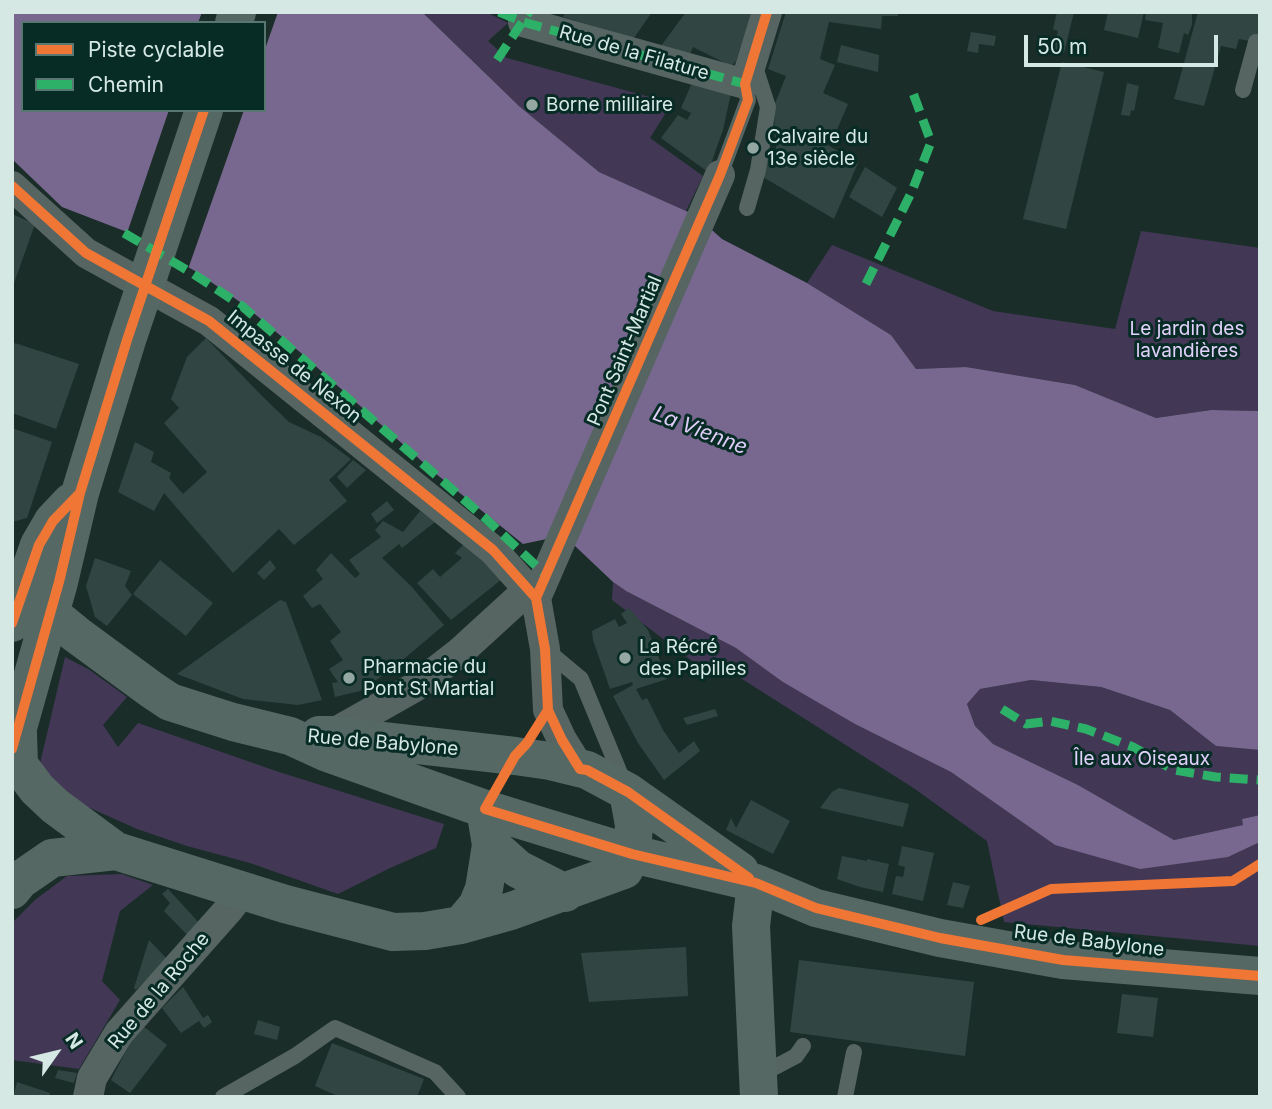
<!DOCTYPE html>
<html>
<head>
<meta charset="utf-8">
<style>
	body { margin:0 }
	#map { position:relative; width:1272px; height:1109px; overflow:hidden; background:#1a2d29; font-family:Inter,sans-serif }
	canvas { display:block }
	.frame { position:absolute; inset:0; border:14px solid #d5e8e3; pointer-events:none }
	.legend { position:absolute; left:21px; top:21px; width:245px; height:91px; box-sizing:border-box; background:#072b25; border:2px solid #597771; margin:0; padding:9px 12px; list-style:none; font-size:21px; color:#d5e8e3 }
	.legend li { display:flex; align-items:center; gap:14px; height:35px }
	.legend b { width:35px; border:2px solid #597771 }
	.north { position:absolute; left:21px; top:1018px; width:70px; height:70px; -webkit-text-stroke:5px #072b25; paint-order:stroke; rotate:56deg; font-size:19px; font-weight:700; line-height:28px; text-align:center; color:#d5e8e3 }
	.north::after { content:''; display:block; margin:auto; width:24px; height:32px; background:#d5e8e3; clip-path:polygon(50% 0,100% 100%,50% 72%,0 100%) }
	.scale { position:absolute; left:1024px; top:35px; width:194px; height:32px; box-sizing:border-box; border:4px solid #d5e8e3; border-top:0; padding-left:9px; font-size:21px; line-height:24px; white-space:nowrap; color:#d5e8e3; -webkit-text-stroke:5px #072b25; paint-order:stroke }
</style>
</head>
<body>
<div id="map">
<canvas width="1272" height="1109"></canvas>
<div class="frame"></div>
<ul class="legend">
<li><b style="height:9px;background:#f07635"></b>Piste cyclable</li>
<li><b style="height:9px;background:#2db169"></b>Chemin</li>
</ul>
<div class="north">N</div>
<div class="scale">50 m</div>
</div>
<script>
const c = document.querySelector('canvas').getContext('2d');
c.lineJoin = 'round';
function paint(path, color) { c.fillStyle = color; c.fill(path, 'evenodd'); }
function trace(path, color, width, dash) { c.strokeStyle = color; c.lineWidth = width; c.lineCap = dash ? 'butt' : 'round'; c.setLineDash(dash || []); c.stroke(path); }
function label(font, color, halo, rows, align = 'center') {
  c.font = font + ' Inter,sans-serif'; c.lineWidth = 6; c.setLineDash([]); c.textBaseline = 'middle'; c.strokeStyle = halo; c.fillStyle = color; for (const [text, x, y, turn = 0] of rows) {
    c.save(); c.translate(x, y); c.rotate((+turn || 0) * Math.PI / 180); c.textAlign = isNaN(turn) ? turn : align; if (halo) c.strokeText(text, 0, 0); c.fillText(text, 0, 0); c.restore();
  }
}
paint(new Path2D(`
	M422 12H486L508 23 488 41 507 58 672 103 650 138 703 176 686 211 599 172 519 106Z
	M1141 231 1260 248V411L1211 410 1156 418 1075 385 966 367 916 369 891 335 807 283 832 245 993 311 1115 329Z
	M613 582 626 591 736 648 855 724 951 772 1055 845 1228 857 1260 842V946L1004 922 987 841 915 789 717 663 700 667 612 600Z
	M65 657 88 669 127 697 103 725 118 747 138 723 276 771 444 824 436 848 388 869 338 894 250 863 187 846 137 829 50 790 38 772Z
	M1031 680 1101 687 1170 710 1216 746 1260 750V815L1242 819 1243 825 1174 840 1078 785 993 744 975 726 967 704 980 689Z
	M122 874 153 885 120 911 102 981 120 1000 79 1069 12 1060V923L35 900 67 876Z`), '#423855');
paint(new Path2D(`
	M12 12H422L519 106 599 172 695 215 722 239 807 283 891 335 916 369 966 367 1075 385 1156 418 1211 410 1260 411V750L1216 746 1170 710 1101 687 1031 680 980 689 967 704 975 726 993 744 1078 785 1174 840 1243 825 1242 819 1260 815V842L1228 857 1140 869 1055 845 951 772 855 724 783 682 736 648 626 591 613 582 574 545 556 537 523 544 435 473 301 353 243 304 195 271 127 232 62 207 12 159ZM23 23H264V110H23Z`), '#786890');
paint(new Path2D(`
	M202 12H278L264 52V23H198Z
	M169 110H244L187 272 126 236Z`), '#1a2d29');
paint(new Path2D(`
	M565 12H652L634 38 563 17Z
	M686 12H752L736 61 731 66 693 47 690 54 661 46Z
	M786 12H898V16H882L881 29 829 22 820 59 835 65 823 93 848 104 833 139 819 131 816 138 858 163 834 219 763 177 768 155 778 156 775 143 774 106 786 76 768 69Z
	M1057 12H1074L1064 53 1053 50 1058 31 1053 29Z
	M1108 12H1144L1138 38 1104 30Z
	M1146 12H1192V25L1188 35 1184 33 1179 53 1158 48 1163 23 1145 20Z
	M1198 12H1260V43L1239 39 1236 49 1221 46 1204 106 1174 99Z
	M971 32 996 36 994 46 979 44 978 53 967 51Z
	M841 45 879 55 878 72 837 62Z
	M1062 62 1104 72 1066 229 1023 219Z
	M692 83 731 93 723 130 708 172 661 138 678 115 687 120 691 113 681 108Z
	M1127 83 1139 86 1134 111 1131 110 1130 116 1121 115Z
	M865 167 897 188 882 217 849 197Z
	M12 214 35 224 13 286H12Z
	M206 338 262 396 289 422 321 437 351 459 329 480 347 501 294 545 279 529 233 573 164 493 154 511 118 492 135 442 154 452 151 462 171 473 169 478 183 494 207 472 164 423 179 408 171 399 187 357Z
	M15 343 79 364 56 429 12 413V350Z
	M12 428 52 442 27 518 12 522Z
	M353 460 366 470 347 488 337 477Z
	M387 501 394 510 377 523 371 514Z
	M420 511 435 522 402 548 399 544 382 558 411 586 444 625 392 669 360 691 335 697 332 683 338 682 329 669 343 660 330 641 341 632 320 604 312 608 303 596 323 579 316 570 331 553 355 578 360 574 349 560 381 537 375 530 383 521 403 532Z
	M464 544 502 573V579L451 620 417 583 433 569 440 577 462 558 455 553Z
	M95 558 131 571 125 586 132 595 107 626 95 617 86 586Z
	M160 560 213 603 186 636 133 594Z
	M270 560 276 568 264 580 257 573Z
	M280 600 286 602 322 700 298 705 243 699 177 674Z
	M629 608 648 630 667 679 636 689 642 700 647 698 663 730 679 753 694 741 700 751 664 780 638 743 613 696 633 685 632 682 610 689 593 640 592 631 615 619 619 627 627 623 621 614Z
	M715 709 718 716 687 725 683 718Z
	M839 788 909 804 903 827 820 808 832 792Z
	M751 800 790 821 773 854 726 830 731 818 736 828Z
	M902 846 934 853 923 901 892 894 896 876 903 877 905 867 898 865Z
	M842 856 867 861V859L889 864 883 892 860 887 837 879Z
	M953 882 970 886 963 908 947 905Z
	M168 889 202 926 190 938 164 911 170 903 162 894Z
	M149 940 168 960 136 990 134 988Z
	M686 947 688 996 589 1002 581 953Z
	M799 960 974 982 965 1056 790 1032Z
	M183 987 203 1018 208 1015 212 1022 204 1028 199 1021 181 1033 162 1008Z
	M1122 994 1158 998 1153 1037 1117 1033Z
	M258 1020 280 1027 277 1040 254 1034Z
	M143 1026 167 1045 130 1093 111 1080 134 1035Z
	M332 1043 424 1079 417 1097H340L315 1086Z
	M58 1070 77 1073 74 1083 55 1078Z
	M17 1082 50 1093 49 1097H13Z`), '#314642');
trace(new Path2D(`
	M1243 90 1256 42
	M720 175 748 100 745 84
	M747 208 758 170 768 107 755 67
	M545 649 581 679 624 783
	M760 1075 796 1056 803 1046
	M223 1097 295 1056 335 1028 435 1072 458 1097
	M845 1097 854 1052`), '#566562', 16);
trace(new Path2D(`
	M529 12 523 22 745 84 767 12
	M12 186 86 253 209 321 493 550 536 598
	M536 598 720 175
	M536 598 545 649 548 710 562 740 580 769
	M330 735 415 687 460 652 518 599 536 598
	M88 1097 92 1078 119 1033 229 909 243 891`), '#566562', 30);
trace(new Path2D(`
	M234 23 237 12
	M12 582 77 635 152 690 170 702 233 722 290 736 325 752 485 809 632 854 756 883 816 908 940 938 1063 960 1260 976
	M12 623 39 545 53 521 71 502
	M18 733 19 765 37 789 55 806 116 851 285 904 393 932 425 931 461 925 511 911 624 870 632 854 634 825 628 792
	M319 735H330L515 756 550 761 587 770 628 792 740 871
	M12 749 59 582 80 493 127 340 204 110
	M491 845 518 869 565 893
	M756 883 751 926 759 1097
	M12 890 20 880 52 858 116 851
	M461 925 477 906 484 889 491 845 485 809`), '#566864', 38);
trace(new Path2D(`
	M499 12 523 22 745 84 747 79
	M497 60 529 12
	M124 233 192 273 242 306 485 518 546 575
	M866 284 912 191 931 142 913 93
	M1002 709 1026 724 1050 721 1086 729 1133 747 1174 770 1216 777 1260 780`), '#2db169', 9, [18, 9]);
trace(new Path2D(`
	M12 186 86 253 209 321 493 550 536 598
	M536 598 720 175 748 100 745 84 767 12
	M536 598 545 649 548 710 562 740 580 769 587 770 628 792 749 878
	M12 623 39 545 53 521 80 493
	M548 710 527 743 515 756 485 809 632 854 756 883 816 908 940 938 1063 960 1260 976
	M12 749 59 582 80 493 127 340 204 110
	M981 920 1051 889 1233 881 1260 864`), '#f07635', 10);
for (const [x, y, r, color] of [
	[532,105,7,"#94a7a2"],
	[753,148,7,"#94a7a2"],
	[625,658,7,"#94a7a2"],
	[349,678,7,"#94a7a2"]
]) { const dot = new Path2D(); dot.arc(x, y, r, 0, 2 * Math.PI); c.fillStyle = color; c.fill(dot); trace(dot, '#072b25', 2.5); }
label('19px', '#d5e8e3', '#072b25', [
	["Rue de la Filature",634,53,16],
	["Pont Saint-Martial",625,351,-67],
	["Impasse de Nexon",294,367,39],
	["Rue de Babylone",383,743,5],
	["Rue de Babylone",1089,941,7],
	["Rue de la Roche",159,991,-50]
]);
label('19px', '#d5e8e3', '#072b25', [
	["Borne milliaire",546,105],
	["Calvaire du",767,137],
	["13e siècle",767,159],
	["La Récré",639,647],
	["des Papilles",639,669],
	["Pharmacie du",363,667],
	["Pont St Martial",363,689]
], 'left');
label('19px', '#e2d1fb', '#072b25', [
	["Le jardin des",1187,329],
	["lavandières",1187,351],
	["Île aux Oiseaux",1142,759]
]);
label('italic 21px', '#decdf7', '#072b25', [
	["La Vienne",700,431,21]
]);
</script>
</body>
</html>
